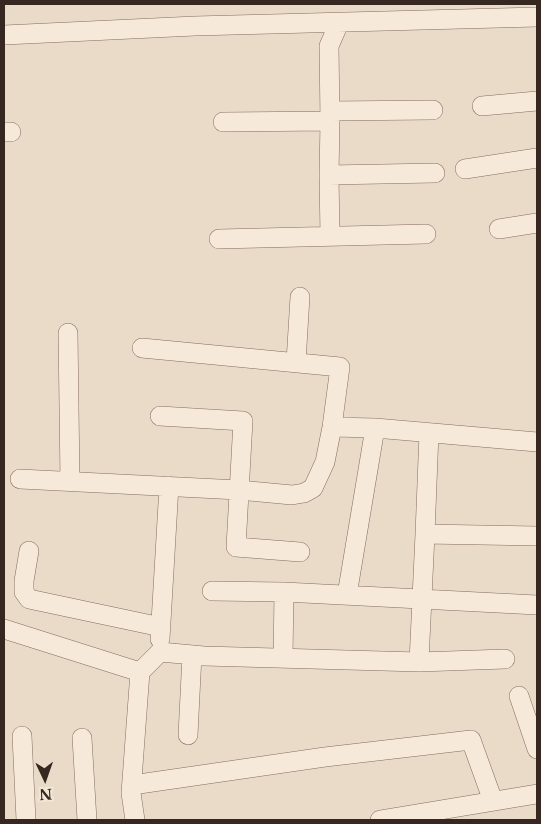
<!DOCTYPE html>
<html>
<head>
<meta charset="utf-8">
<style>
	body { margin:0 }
	#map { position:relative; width:541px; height:824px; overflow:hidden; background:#eadac8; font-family:"Libre Baskerville",serif }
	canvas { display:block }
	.frame { position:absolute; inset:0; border:5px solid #362721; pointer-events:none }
	.north { position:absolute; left:20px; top:754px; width:50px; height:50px; -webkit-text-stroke:4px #f2e6d6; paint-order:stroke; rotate:177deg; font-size:14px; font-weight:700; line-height:20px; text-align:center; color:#362721 }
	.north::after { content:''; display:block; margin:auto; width:18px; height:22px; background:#362721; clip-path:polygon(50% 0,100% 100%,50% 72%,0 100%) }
</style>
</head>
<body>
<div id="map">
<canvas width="541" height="824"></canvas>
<div class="frame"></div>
<div class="north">N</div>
</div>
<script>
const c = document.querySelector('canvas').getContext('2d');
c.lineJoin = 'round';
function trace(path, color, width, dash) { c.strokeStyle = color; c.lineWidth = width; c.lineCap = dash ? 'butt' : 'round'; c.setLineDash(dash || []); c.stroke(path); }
const minor = new Path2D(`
	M4 35 195 26 537 17
	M482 106 537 101
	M330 111 433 110
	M223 122 330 121
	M4 132H11
	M465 169 537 158
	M329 175 435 173
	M499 229 537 223
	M330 236 329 175 330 121 329 46 339 23
	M219 239 426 234
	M68 333 70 481
	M296 362 300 297
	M160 416 243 421 236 547 300 552
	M332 427 375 428 537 442
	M20 479 239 490 292 495 304 493 313 488 325 462 332 427 340 367 142 348
	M425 534 429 433
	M29 551 24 581V592L29 599 161 627
	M212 591 284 592 537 605
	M347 595 375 428
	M4 629 140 672
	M160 639 169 486
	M283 658 284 592
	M419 662 505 659
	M519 696 537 749
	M188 735 192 655
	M22 736 26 820
	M82 738 87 820
	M132 785 325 757 471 740 493 801
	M135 820 131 793 140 672 160 652 204 656 419 662 425 534 537 536
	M380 820 537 794`);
trace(minor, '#856c5e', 20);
trace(minor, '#f6e9da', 19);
</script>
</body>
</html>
